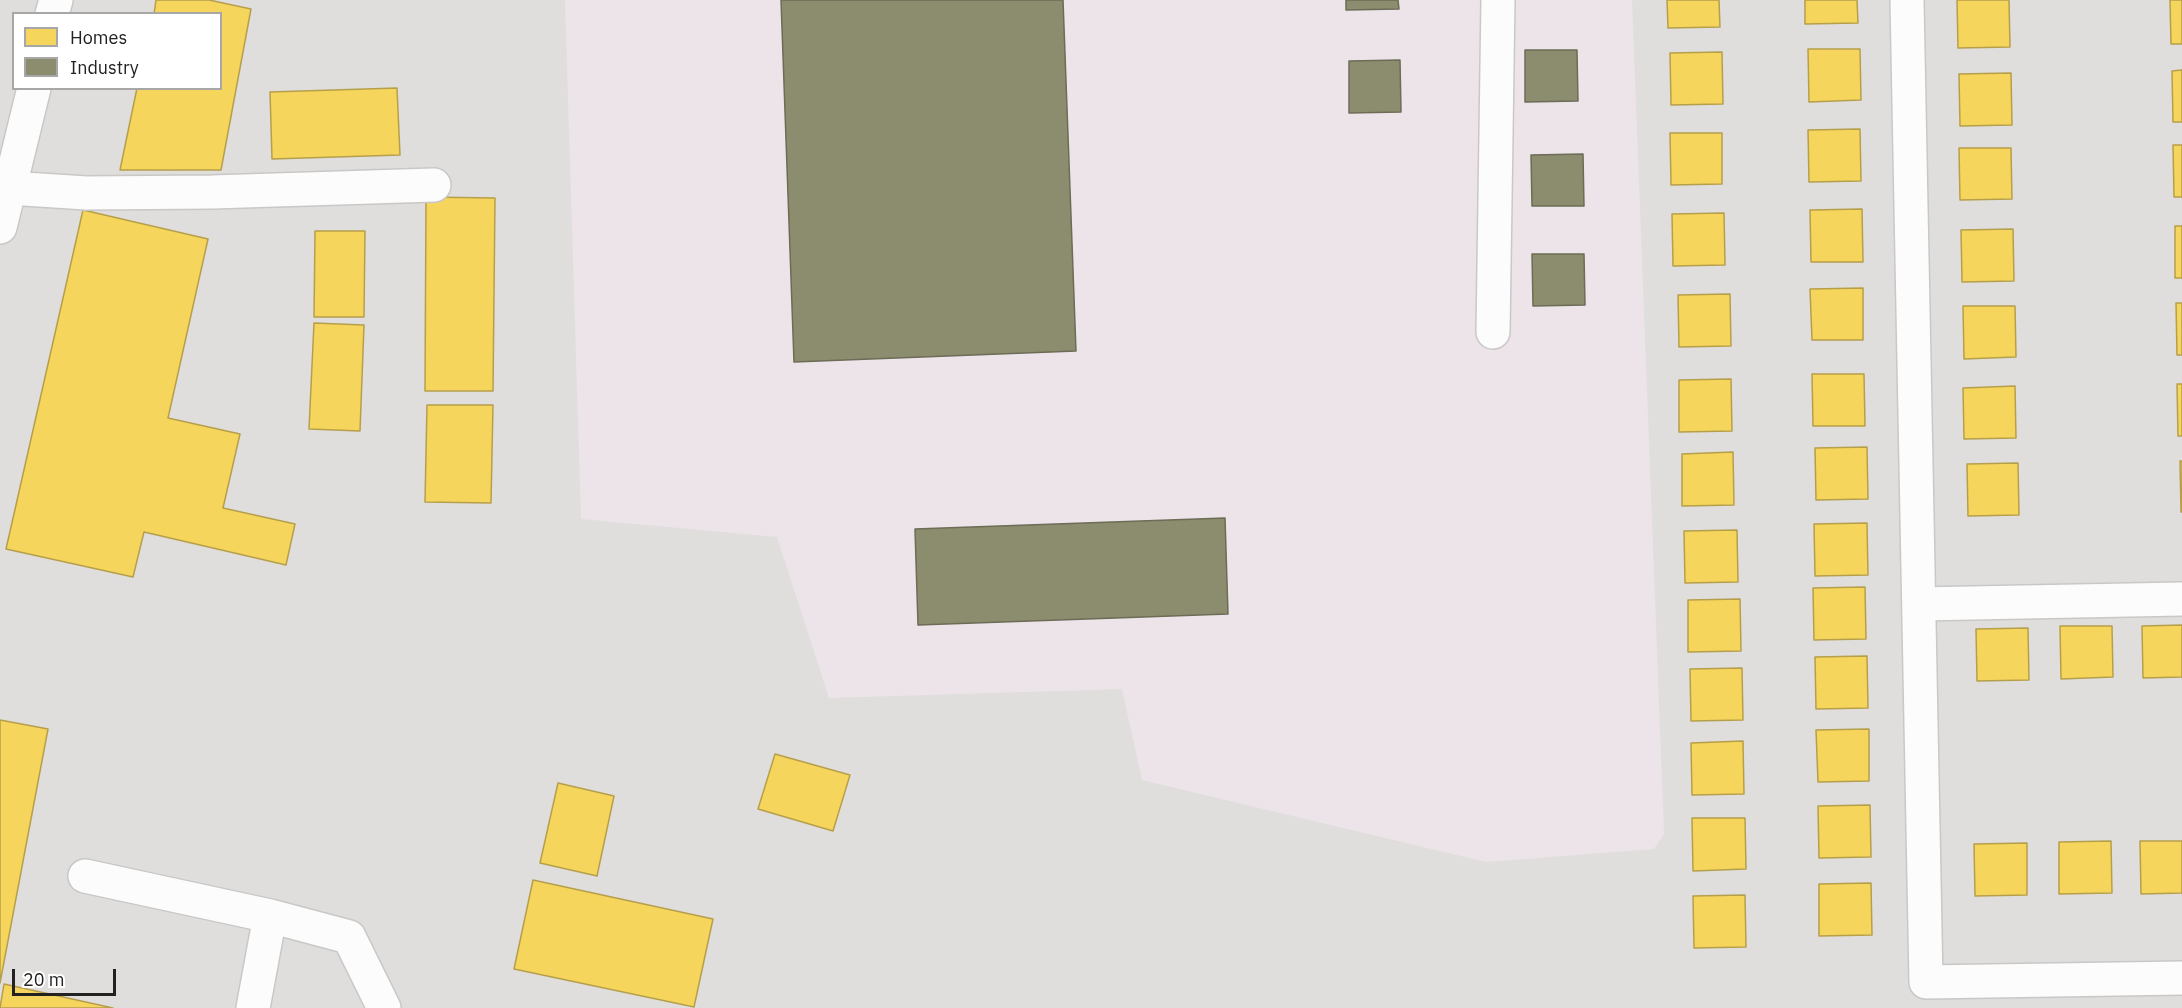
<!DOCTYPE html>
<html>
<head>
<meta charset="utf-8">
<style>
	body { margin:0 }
	#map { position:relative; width:2182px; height:1008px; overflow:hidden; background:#f0eeeb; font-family:"IBM Plex Sans",sans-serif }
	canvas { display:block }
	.legend { position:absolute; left:12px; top:12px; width:210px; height:78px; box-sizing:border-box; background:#fff; border:2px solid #a7a7a7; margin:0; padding:8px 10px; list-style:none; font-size:18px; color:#222 }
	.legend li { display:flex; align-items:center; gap:12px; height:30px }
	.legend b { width:30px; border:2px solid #a7a7a7 }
	.scale { position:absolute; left:12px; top:969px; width:104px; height:27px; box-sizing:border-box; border:3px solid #222; border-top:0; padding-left:8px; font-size:18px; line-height:21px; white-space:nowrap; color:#222; -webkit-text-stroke:4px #fff; paint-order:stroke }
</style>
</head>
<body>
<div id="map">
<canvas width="2182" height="1008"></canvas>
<ul class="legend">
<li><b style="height:16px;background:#f6d55c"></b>Homes</li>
<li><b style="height:16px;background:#8c8c6e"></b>Industry</li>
</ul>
<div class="scale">20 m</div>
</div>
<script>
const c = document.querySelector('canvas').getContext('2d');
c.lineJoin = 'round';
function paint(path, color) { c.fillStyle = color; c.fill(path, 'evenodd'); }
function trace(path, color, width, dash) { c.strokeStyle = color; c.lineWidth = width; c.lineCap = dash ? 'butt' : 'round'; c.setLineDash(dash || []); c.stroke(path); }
paint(new Path2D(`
	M0 0H2182V1008H0ZM14 14H220V88H14Z`), '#dfdedc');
paint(new Path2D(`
	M565 0H1632L1664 834 1654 849 1486 862 1142 780 1122 689 829 698 777 537 581 519Z`), '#ede4e9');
const homes = new Path2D(`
	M156 0H209L251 9 221 170H120L137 88H220V14H154Z
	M1667 0H1719L1720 27 1668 28Z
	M1805 0H1857L1858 23 1805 24Z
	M1957 0H2009L2010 47 1958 48Z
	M2170 0H2182V44H2171Z
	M1808 49H1860L1861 100 1809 102Z
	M1722 52 1723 104 1671 105 1670 53Z
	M2182 70V122H2173L2172 71Z
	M2011 73 2012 125 1960 126 1959 74Z
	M397 88 400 155 272 159 270 92Z
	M1860 129 1861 181 1809 182 1808 130Z
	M1670 133H1722V184L1671 185Z
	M2173 145H2182V197H2174Z
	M1959 148H2011L2012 199 1960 200Z
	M426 197 495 198 493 391H425Z
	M1862 209 1863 262H1811L1810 210Z
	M83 210 208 239 168 418 240 434 223 508 295 524 286 565 144 532 133 577 6 549Z
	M1724 213 1725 265 1673 266 1672 214Z
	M2175 226H2182V278H2175Z
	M2013 229 2014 281 1962 282 1961 230Z
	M315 231H365L364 317H314Z
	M1863 288V340H1812L1810 289Z
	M1730 294 1731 346 1679 347 1678 295Z
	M2176 303H2182V355H2177Z
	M1963 306H2015L2016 357 1964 359Z
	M314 323 364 325 360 431 309 429Z
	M1812 374H1864L1865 426H1813Z
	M1731 379 1732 431 1679 432V380Z
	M2177 384H2182V436H2178Z
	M2015 386 2016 438 1964 439 1963 388Z
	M427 405H493L491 503 425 502Z
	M1867 447 1868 499 1816 500 1815 448Z
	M1733 452 1734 505 1682 506V454Z
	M2180 461H2182V512H2181Z
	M2018 463 2019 515 1968 516 1967 464Z
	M1867 523 1868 575 1815 576 1814 524Z
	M1737 530 1738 582 1685 583 1684 531Z
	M1865 587 1866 639 1814 640 1813 588Z
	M1740 599 1741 651 1688 652V600Z
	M2182 625V677L2143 678 2142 626Z
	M2060 626H2112L2113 677 2061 679Z
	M2028 628 2029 680 1977 681 1976 629Z
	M1867 656 1868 708 1816 709 1815 657Z
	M1742 668 1743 720 1691 721 1690 669Z
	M0 720 48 729 0 983Z
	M1869 729V781L1818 782 1816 730Z
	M1743 741 1744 794 1692 795 1691 743Z
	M775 754 850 775 833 831 758 809Z
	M558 783 614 796 597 876 540 863Z
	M1870 805 1871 857 1819 858 1818 806Z
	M1692 818H1745L1746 869 1693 871Z
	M2111 841 2112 893 2059 894V842Z
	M2140 841H2182V893L2141 894Z
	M2027 843V895L1975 896 1974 844Z
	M533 880 713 919 694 1007 514 969Z
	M1871 883 1872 935 1819 936V884Z
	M1745 895 1746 947 1694 948 1693 896Z
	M4 984 113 1008H0Z`);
paint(homes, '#f6d55c');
trace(homes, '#b69f4b', 1.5);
const industry = new Path2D(`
	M781 0H1063L1076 351 794 362Z
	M1346 0H1398L1399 9 1346 10Z
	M1525 50H1577L1578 101 1525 102Z
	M1400 60 1401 112 1349 113V61Z
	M1583 154 1584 206H1532L1531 155Z
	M1532 254H1584L1585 305 1533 306Z
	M1225 518 1228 614 918 625 915 529Z`);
paint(industry, '#8c8c6e');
trace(industry, '#6c6c57', 1.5);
const minor = new Path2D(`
	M1907 0 1926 982 2182 978
	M52 14 56 0
	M9 188 86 193 212 192 434 185
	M0 227 34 88
	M1493 332 1498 0
	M1919 604 2182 599
	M85 876 270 916 349 937 384 1008
	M253 1008 270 916`);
trace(minor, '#c9c8c7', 36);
trace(minor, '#fdfcfc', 33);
</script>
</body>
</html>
